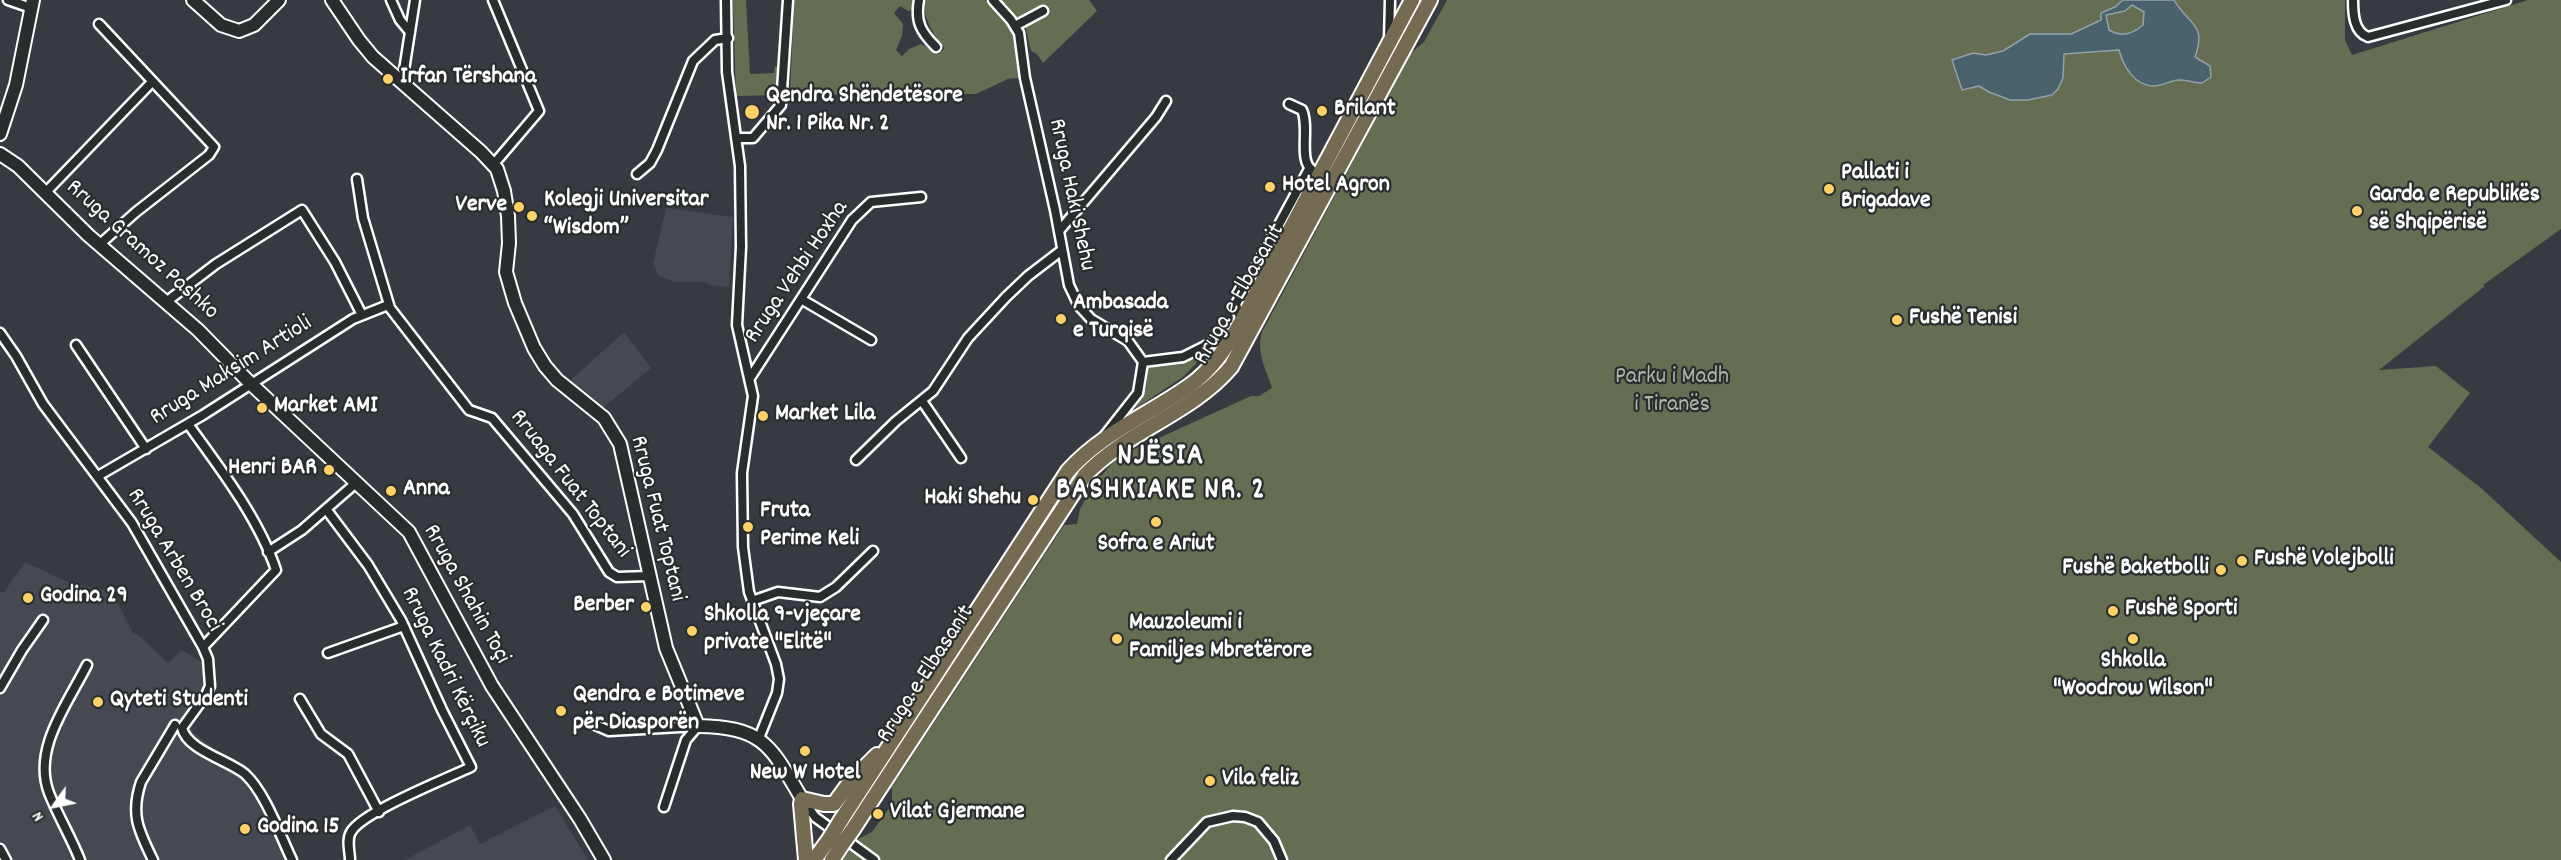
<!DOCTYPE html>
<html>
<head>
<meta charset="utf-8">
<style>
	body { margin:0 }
	#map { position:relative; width:2561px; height:860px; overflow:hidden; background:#383a41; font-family:Dekko,sans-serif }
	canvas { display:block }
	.north { position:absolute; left:24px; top:776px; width:60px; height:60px; -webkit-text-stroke:4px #2a2d2e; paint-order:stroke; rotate:237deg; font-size:16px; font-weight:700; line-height:24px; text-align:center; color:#fff }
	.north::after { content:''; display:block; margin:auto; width:21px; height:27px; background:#fff; clip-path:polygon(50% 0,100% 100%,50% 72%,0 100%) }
</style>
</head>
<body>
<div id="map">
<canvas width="2561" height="860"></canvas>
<div class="north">N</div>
</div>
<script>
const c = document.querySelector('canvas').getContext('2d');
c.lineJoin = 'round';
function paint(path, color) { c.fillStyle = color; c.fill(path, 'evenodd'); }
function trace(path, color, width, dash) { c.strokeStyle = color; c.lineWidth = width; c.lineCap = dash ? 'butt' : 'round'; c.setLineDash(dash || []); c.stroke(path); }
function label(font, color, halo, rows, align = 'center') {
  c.font = font + ' Dekko,sans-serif'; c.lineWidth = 4.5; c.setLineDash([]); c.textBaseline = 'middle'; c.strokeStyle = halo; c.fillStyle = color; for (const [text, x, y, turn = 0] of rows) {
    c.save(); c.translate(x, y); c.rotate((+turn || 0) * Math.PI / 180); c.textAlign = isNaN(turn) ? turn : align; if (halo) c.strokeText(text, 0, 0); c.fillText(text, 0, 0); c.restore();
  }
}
paint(new Path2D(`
	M666 208 733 217 729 287 709 285 706 282H674L659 276 653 264Z
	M624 332 651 368 603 408 570 381Z
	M25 562 70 583 112 592 133 633 138 635 168 663 182 650 206 665 208 685 185 719 194 733 215 749 250 768 298 860H0V592H4Z
	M555 806 588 860H405L470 825 480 844Z`), '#464852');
paint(new Path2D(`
	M733 0H746L750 74 774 73 775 66 781 67 779 95 736 96Z
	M794 0H915L912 10 908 11 900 6 894 13 903 24 902 36 896 50 902 56 909 49 921 44 939 54 945 48C934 36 921 16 926 0H985C1019 28 1014 37 1019 78L1008 79 976 94 790 95Z
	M1000 0H1089L1097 11 1043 63 1037 54 1031 51 1025 25 1048 14 1045 6 1042 5 1017 18Z
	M1447 0H2345V40L2352 55 2528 0H2561V229L2483 285 2485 286 2379 370 2436 366 2470 393 2428 447 2481 488 2561 562V860H843L856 840 872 832 892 804V787L1064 525 1077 524 1080 509 1099 475 1101 476 1115 460 1126 453 1251 396H1259L1272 388C1266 369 1256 353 1262 332L1411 53 1424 42Z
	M1211 348 1183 377 1136 408 1146 389 1148 367 1190 359Z`), '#656d53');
const water = new Path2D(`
	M2123 0H2174C2189 26 2207 23 2195 57L2210 66 2211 77 2202 83C2194 83 2186 79 2178 80 2170 81 2162 86 2154 86 2134 86 2123 65 2119 50L2064 54 2063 78 2058 89 2052 95 2028 100H2010L1989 92 1979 86 1962 90 1952 60 1973 53 1986 55 2003 51 2030 34H2071L2101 20V13L2115 7ZM2132 5 2144 12 2143 25C2133 34 2121 37 2109 30L2106 15 2125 11Z`);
paint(water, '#4a626e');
trace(water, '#92a1a8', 1.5);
const street = new Path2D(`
	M8 0 31 8
	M391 0 400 20 410 32
	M493 0 539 111 493 165
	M726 0 727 72 740 166 741 247 737 325 753 396 742 473 743 547 749 592 776 664 779 679 777 693 759 738
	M919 0C915 22 921 32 936 47
	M993 0 1011 20 1019 33 1025 78 1055 210 1069 285 1079 306 1091 319 1128 341 1143 362 1138 393 1105 435
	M2353 0C2353 14 2354 32 2368 37L2506 0
	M99 24 214 147 209 155 136 212 99 245
	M1015 26 1043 11
	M1389 41 1390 0
	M402 83 415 0
	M1289 104 1302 110C1310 128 1298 160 1312 170
	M736 138H753L781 105 788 0
	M637 174 650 163 657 150 693 61 715 40 728 38
	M357 179 363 218 390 308 469 410 492 418 573 514 609 572 617 577 650 576
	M46 192 152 82
	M1059 231 1156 117 1166 101
	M801 299 871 340
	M166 302 216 264 302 210 335 262 362 315
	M1241 322 1236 304 1309 169
	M0 333 16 356 43 404 132 523 203 647 208 659 210 686 206 695 182 728C187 750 228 760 245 774 265 792 280 835 292 860
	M76 345 146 449
	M1143 362 1183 357 1235 331
	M750 378 852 220 871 202 921 197
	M922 401 961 458
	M188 424C220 468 259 519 276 570L203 647
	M856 460 896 421 933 391 968 338 1006 297 1028 276 1062 250
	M98 476 203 415 353 319 388 305
	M326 509 368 565 401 620 442 710 471 767C448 778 362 812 351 832 346 840 350 851 350 860
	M268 552 302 530 357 482
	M752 601 778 592 820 597 836 587 873 551
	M328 653 404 626
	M0 688 22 650 43 620
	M300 699 321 734 348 754 379 812
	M593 724 609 731 698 726
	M802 799 815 817 874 860
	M664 807 686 740 698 726
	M0 849 6 860
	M80 860C71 837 58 816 49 793 32 749 68 703 87 665
	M153 860C139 831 130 815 141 782L175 725
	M1171 860 1207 822 1233 816 1245 817 1258 822 1274 841 1282 860`);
const secondary = new Path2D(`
	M193 0 221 25 239 31 254 25 279 0
	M332 0 359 40 373 57 481 152 497 169 504 191 508 216 509 243 506 272 515 303 534 348 545 366 557 380 604 418 620 444 666 648 698 726C765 727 771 747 802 799
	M0 134 16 85 33 0
	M0 154 18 166 88 235 198 330 250 383 409 532 492 686 580 819 604 860`);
const primary = new Path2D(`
	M841 820 1068 471C1102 433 1148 415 1189 386 1212 370 1228 345 1241 322L1412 0
	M853 829 1085 475C1128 430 1191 414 1231 367L1430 0
	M806 860 801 804 802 799 824 804H834L850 782 877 755
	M814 860 830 838
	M832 860 841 846`);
trace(street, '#fff', 13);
trace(secondary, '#fff', 16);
trace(primary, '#fff', 18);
trace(street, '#2a2d2e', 8);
trace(secondary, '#2a2d2e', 12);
trace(primary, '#746b52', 14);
const primaryBridge = new Path2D(`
	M830 838 841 820
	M841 846 853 829`);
trace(primaryBridge, '#fff', 18, []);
trace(primaryBridge, '#746b52', 14);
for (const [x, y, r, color] of [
	[388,79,6,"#ffd166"],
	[1322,111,6,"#ffd166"],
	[752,112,8,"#ffd166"],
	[1270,187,6,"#ffd166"],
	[1829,189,6,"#ffd166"],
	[519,207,6,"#ffd166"],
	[2357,211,6,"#ffd166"],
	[532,216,6,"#ffd166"],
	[1061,319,6,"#ffd166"],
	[1897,320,6,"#ffd166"],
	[262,408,6,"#ffd166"],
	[763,416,6,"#ffd166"],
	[329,470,6,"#ffd166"],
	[391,491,6,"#ffd166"],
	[1033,500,6,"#ffd166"],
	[1156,522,6,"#ffd166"],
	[748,527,6,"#ffd166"],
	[2242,561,6,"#ffd166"],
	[2221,570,6,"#ffd166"],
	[28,598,6,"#ffd166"],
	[646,607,6,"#ffd166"],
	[2113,611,6,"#ffd166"],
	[692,631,6,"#ffd166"],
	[1117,639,6,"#ffd166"],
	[2133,639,6,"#ffd166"],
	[98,702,6,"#ffd166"],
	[561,711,6,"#ffd166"],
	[805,751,6,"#ffd166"],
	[1210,781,6,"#ffd166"],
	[878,814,6,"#ffd166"],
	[245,829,6,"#ffd166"]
]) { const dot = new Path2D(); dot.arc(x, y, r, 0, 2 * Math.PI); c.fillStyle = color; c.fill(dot); trace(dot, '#2a2d2e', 2); }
label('bold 24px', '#fff', '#2a2d2e', [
	["Irfan Tërshana",400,79],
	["Qendra Shëndetësore",766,98],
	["Nr. 1 Pika Nr. 2",766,126],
	["Brilant",1334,111],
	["Pallati i",1841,175],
	["Brigadave",1841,203],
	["Hotel Agron",1282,187],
	["Garda e Republikës",2369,197],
	["së Shqipërisë",2369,225],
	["Kolegji Universitar",544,202],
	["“Wisdom”",544,230],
	["Verve",507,207,"right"],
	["Ambasada",1073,305],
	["e Turqisë",1073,333],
	["Fushë Tenisi",1909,320],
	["Market AMI",274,408],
	["Market Lila",775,416],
	["Henri BAR",317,470,"right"],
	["Anna",403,491],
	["Haki Shehu",1021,500,"right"],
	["Fruta",760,513],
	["Perime Keli",760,541],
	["Sofra e Ariut",1156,546,"center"],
	["Fushë Volejbolli",2254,561],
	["Fushë Baketbolli",2209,570,"right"],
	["Godina 29",40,598],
	["Berber",634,607,"right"],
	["Fushë Sporti",2125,611],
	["Shkolla 9-vjeçare",704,617],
	["private \"Elitë\"",704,645],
	["Mauzoleumi i",1129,625],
	["Familjes Mbretërore",1129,653],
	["Shkolla",2133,663,"center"],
	["\"Woodrow Wilson\"",2133,691,"center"],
	["Qendra e Botimeve",573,697],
	["për Diasporën",573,725],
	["Qyteti Studenti",110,702],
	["New W Hotel",805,775,"center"],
	["Vila feliz",1222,781],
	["Vilat Gjermane",890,814],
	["Godina 15",257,829]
], 'left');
label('24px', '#fff', '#2a2d2e', [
	["Rruga Haki Shehu",1070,195,78],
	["Rruga Gramoz Pashko",141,251,42],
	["Rruga Vehbi Hoxha",798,273,-56],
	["Rruga e Elbasanit",1241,295,-60],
	["Rruga Maksim Artioli",232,372,-32],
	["Rruaga Fuat Toptani",569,485,52],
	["Rruga Fuat Toptani",656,519,76],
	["Rruga Arben Broci",173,561,59],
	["Rruga Shahin Toçi",465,595,61],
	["Rruga Kadri Kërçiku",444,668,64],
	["Rruga e Elbasanit",927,675,-57]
]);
label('24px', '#b2b6a9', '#2a2d2e', [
	["Parku i Madh",1672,379],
	["i Tiranës",1672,407]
]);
c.letterSpacing = '1.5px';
label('bold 30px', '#fff', '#2a2d2e', [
	["NJËSIA",1161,459],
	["BASHKIAKE NR. 2",1161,493]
]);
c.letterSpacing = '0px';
</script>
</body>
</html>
